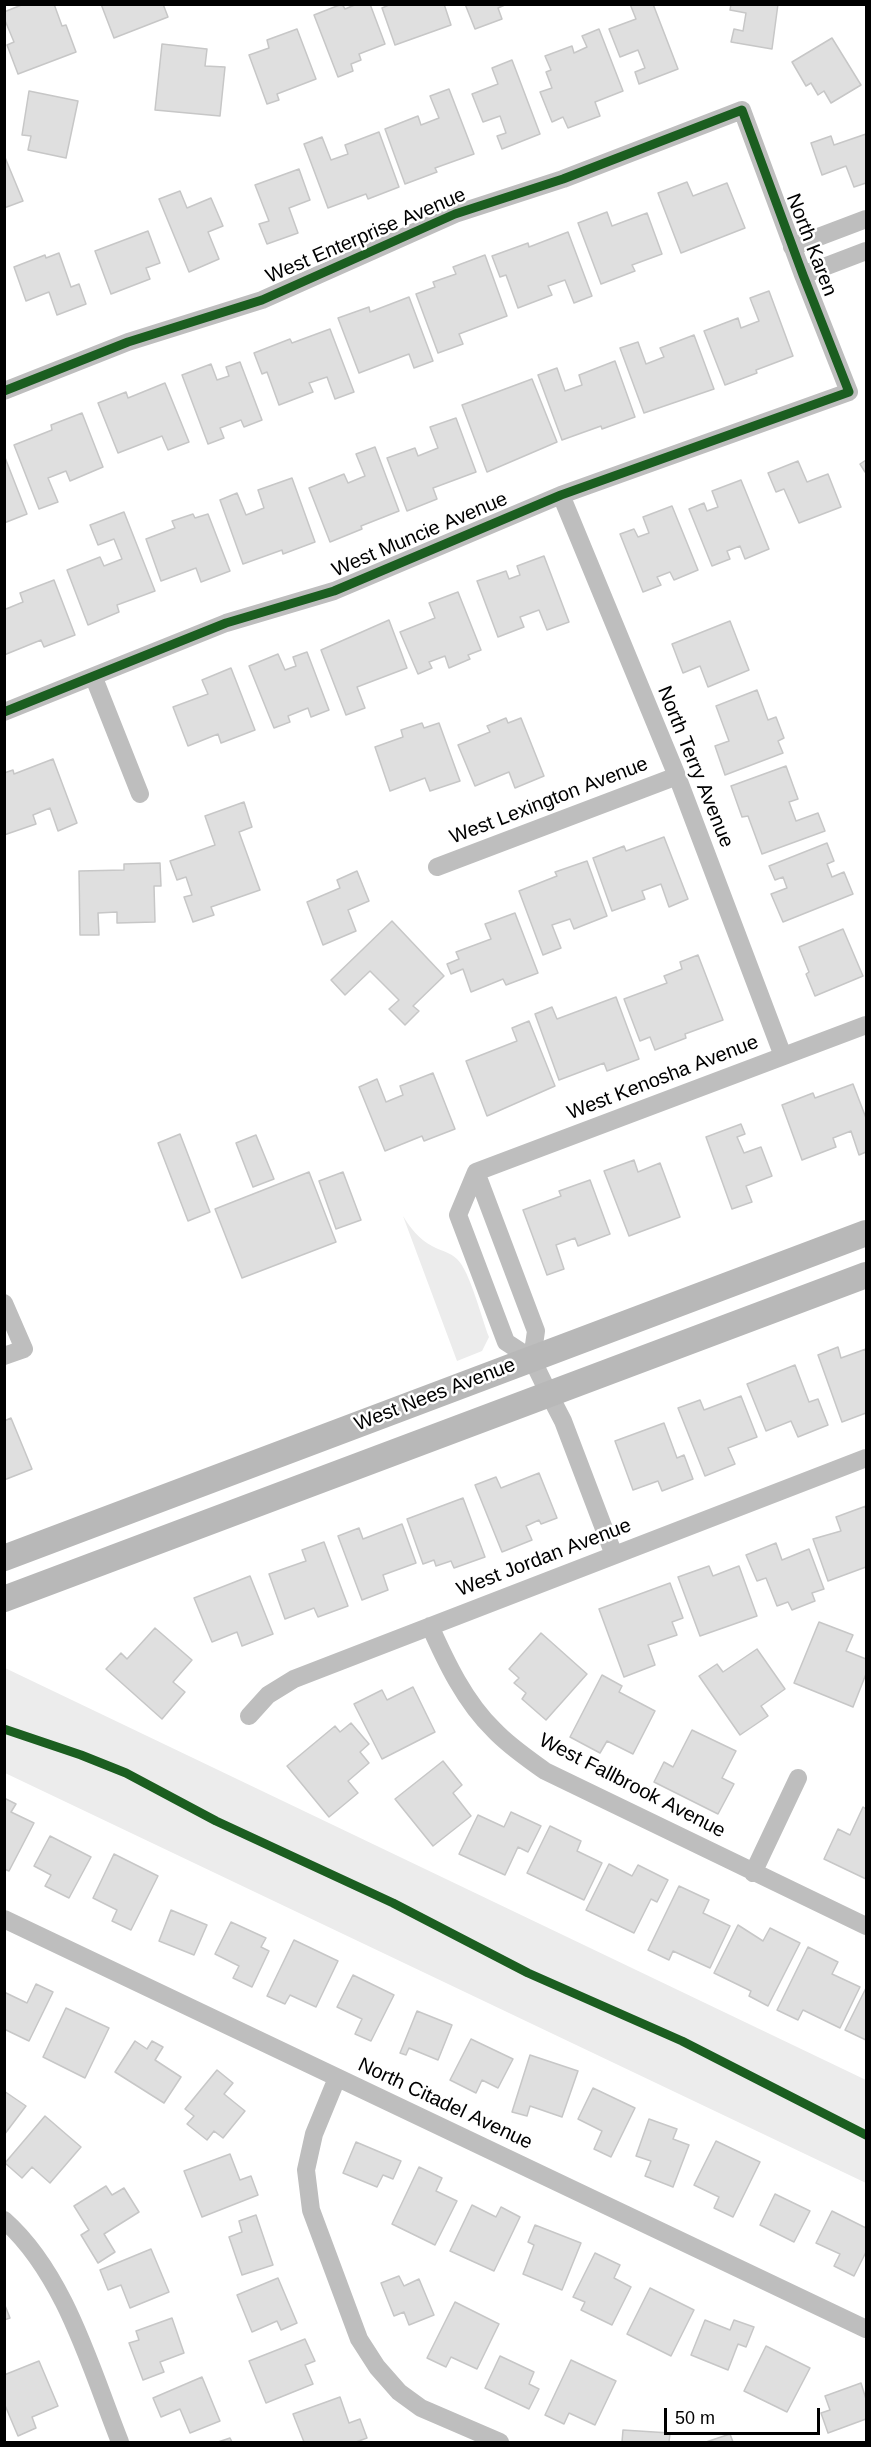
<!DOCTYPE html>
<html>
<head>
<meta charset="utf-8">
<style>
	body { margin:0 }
	#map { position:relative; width:871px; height:2447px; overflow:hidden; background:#fff; font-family:Helvetica,sans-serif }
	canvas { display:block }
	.frame { position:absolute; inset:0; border:6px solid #000; pointer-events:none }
	.scale { position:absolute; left:664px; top:2408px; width:156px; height:27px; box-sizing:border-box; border:3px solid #000; border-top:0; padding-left:8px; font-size:18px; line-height:21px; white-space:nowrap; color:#000; -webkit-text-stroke:4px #fff; paint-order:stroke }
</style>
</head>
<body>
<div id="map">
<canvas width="871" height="2447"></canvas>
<div class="frame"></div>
<div class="scale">50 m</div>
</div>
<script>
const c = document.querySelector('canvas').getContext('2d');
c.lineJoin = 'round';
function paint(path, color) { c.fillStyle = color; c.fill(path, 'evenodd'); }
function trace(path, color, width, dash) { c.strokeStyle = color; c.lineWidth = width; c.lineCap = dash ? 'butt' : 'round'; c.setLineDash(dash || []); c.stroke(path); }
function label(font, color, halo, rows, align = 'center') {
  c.font = font + ' Helvetica,sans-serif'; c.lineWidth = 5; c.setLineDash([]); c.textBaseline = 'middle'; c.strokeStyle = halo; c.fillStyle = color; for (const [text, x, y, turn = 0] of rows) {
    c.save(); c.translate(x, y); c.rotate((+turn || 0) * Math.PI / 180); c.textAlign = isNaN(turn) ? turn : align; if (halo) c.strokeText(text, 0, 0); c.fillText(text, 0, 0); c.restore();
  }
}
paint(new Path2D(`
	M403 1216C411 1229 419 1239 432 1246 441 1251 450 1252 457 1259 470 1271 482 1320 489 1337L482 1351 457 1361Z
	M5 1668 866 2080V2183L5 1773Z`), '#ececec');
const building = new Path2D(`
	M24 4H54L62 26 66 25 76 52 18 74 7 45 14 42 4 18V12Z
	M101 4H163L168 17 114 38Z
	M342 4 345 9 357 4H370L385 44 359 54 361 60 351 64 353 71 338 77 314 15Z
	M444 4 451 25 395 45 382 8 391 4Z
	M465 4H507L498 8 502 19 475 29Z
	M630 4H653L678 69 639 84 635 72 645 68 638 50 620 57 609 29 636 19Z
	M731 4H778L772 49 731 42 734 29 743 31 746 13 730 10Z
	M297 29 316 79 277 94 279 100 267 104 249 55 269 48 267 40Z
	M599 29 623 91 595 102 600 116 568 128 563 117 552 122 540 92 552 88 546 72 551 70 545 56 572 46 574 53 587 47 582 36Z
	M832 38 861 85 831 103 824 91 818 95 811 83 806 86 792 62Z
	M162 44 207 49 205 66 225 67 220 116 155 110Z
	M512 60 540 134 502 149 497 136 506 133 500 116 483 122 472 94 498 84 492 68Z
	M449 89 474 154 435 168 437 172 405 184 385 129 418 116 421 125 439 118 430 96Z
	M29 91 78 101 66 158 28 150 31 136 22 135Z
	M379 132 399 187 368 199 366 194 328 208 304 144 322 137 331 160 348 154 345 145Z
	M866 134V183L854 187 846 166 822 175 811 143 831 136 834 145Z
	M4 155 23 201 4 208Z
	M299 169 310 200 289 208 298 233 267 244 259 224 269 221 255 185Z
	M687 182 693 196 727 183 745 228 681 253 658 193Z
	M180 191 187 208 211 198 223 226 208 232 219 259 189 272 159 199Z
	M607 212 612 226 647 213 662 254 632 265 635 271 601 284 578 223Z
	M148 231 160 263 146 268 150 279 111 294 95 251Z
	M568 232 592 296 574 303 565 280 548 286 552 295 518 308 506 275 500 277 492 256 528 243 529 247Z
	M59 253 71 287 79 284 86 304 57 315 49 292 26 301 14 267 45 255 46 258Z
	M485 255 507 316 459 334 463 344 438 353 416 294 435 287 433 282 456 274 453 267Z
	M769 291 793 356 756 370 757 373 725 385 704 331 738 318 741 328 759 321 750 298Z
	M409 297 433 361 414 368 409 354 359 373 338 318 369 307 370 312Z
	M330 329 354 392 335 399 327 377 309 383 313 392 279 405 267 372 262 374 254 353 290 339 292 343Z
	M694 335 714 389 644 413 620 348 638 342 646 364 664 357 660 348Z
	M615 361 635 417 602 429 601 426 562 440 538 375 557 368 565 391 582 385 579 375Z
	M240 362 262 420 244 427 241 420 220 428 224 438 208 444 182 375 211 364 217 380 229 376 226 367Z
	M532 379 557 442 487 472 462 405Z
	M165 383 189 442 168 450 162 436 118 453 98 403 126 392 128 398Z
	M82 413 103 467 70 481 66 471 48 478 58 502 39 509 14 445 52 430 51 425Z
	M456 418 476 472 433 488 437 499 407 511 387 458 415 448 418 456 438 448 430 427Z
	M375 447 399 511 361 526 362 529 330 542 309 488 344 474 348 483 365 476 356 454Z
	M4 455 27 514 4 523Z
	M866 460V471L865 472 860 464Z
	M798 461 807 482 828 474 841 507 799 523 784 489 776 492 768 473Z
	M292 478 315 542 283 554 282 550 243 564 220 500 237 493 246 515 264 508 258 490Z
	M741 480 769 549 745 559 740 546 727 551 730 559 712 566 689 509 704 503 707 511 718 507 712 491Z
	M672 506 698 570 674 580 670 572 657 577 661 585 643 592 620 534 634 529 638 537 649 533 643 517Z
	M124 512 155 591 117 605 119 612 88 625 67 570 100 557 104 566 122 559 114 539 98 545 90 525Z
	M193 514 195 518 208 514 230 571 201 582 196 568 161 581 146 539 175 528 172 521Z
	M544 556 569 622 547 630 539 610 520 617 524 627 498 637 477 581 506 571 509 579 520 575 517 566Z
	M54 580 75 635 44 647 41 640 4 655V605L6 609 23 602 20 593Z
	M458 592 481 650 468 655 470 659 449 668 445 656 429 662 432 668 418 674 400 632 435 618 429 603Z
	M389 620 407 668 357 687 365 708 346 715 321 650Z
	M730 621 749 670 708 687 700 666 683 673 672 644Z
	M307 652 329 710 311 717 308 708 288 716 290 722 274 728 249 666 278 654 285 670 296 666 293 657Z
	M231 668 255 730 221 743 218 734 188 746 173 707 208 694 202 680Z
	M757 690 768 720 776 717 784 738 778 741 783 753 725 775 715 746 729 741 716 706Z
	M506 718 508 723 521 718 544 776 515 788 509 772 475 786 458 745 490 732 487 726Z
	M422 723 424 728 439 723 460 781 430 791 425 778 390 791 375 747 403 737 401 730Z
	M53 759 77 823 58 831 50 808 33 815 36 824 4 835V773L13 770 14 774Z
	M786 766 798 799 789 802 796 821 818 813 825 831 762 854 748 816 742 817 731 786Z
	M244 802 252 827 239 832 260 890 211 907 214 915 193 922 184 897 192 895 186 877 177 880 170 861 215 845 205 816Z
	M664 837 688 899 669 907 661 884 642 891 645 899 612 911 593 858 624 846 626 851Z
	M827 843 834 861 827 864 832 877 844 872 853 894 783 922 771 894 787 888 783 877 775 880 769 866Z
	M587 861 607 916 574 929 570 919 552 925 561 948 543 955 519 891 557 876 555 872Z
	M160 863 161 886H154L155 922 117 923V912L98 913 99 935H80L79 871 124 870V864Z
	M357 871 369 901 348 910 356 931 323 945 307 902 340 888 337 880Z
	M515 913 538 973 506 985 503 979 471 992 463 969 451 974 447 964 459 959 456 952 491 939 485 924Z
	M392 921 444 976 413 1006 419 1011 405 1025 389 1009 399 1000 370 971 345 995 331 980Z
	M843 929 863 976 815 996 806 974 809 972 799 947Z
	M698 955 723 1020 685 1034 686 1038 655 1050 650 1037 640 1041 624 999 667 983 664 976 682 969 680 962Z
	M616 997 639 1059 607 1071 604 1063 559 1080 535 1014 552 1007 557 1019Z
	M529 1021 555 1086 487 1116 466 1061 517 1041 512 1028Z
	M433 1073 455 1129 424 1141 422 1136 385 1151 359 1087 377 1079 386 1102 403 1095 400 1086Z
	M853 1084 866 1118V1152L859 1155 851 1131 833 1138 836 1147 802 1160 782 1105 813 1093 815 1098Z
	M741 1124 745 1134 737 1137 744 1153 761 1147 772 1176 746 1186 752 1202 732 1209 706 1137Z
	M180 1134 210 1212 188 1221 158 1143Z
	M256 1135 274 1179 253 1187 236 1143Z
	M634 1160 638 1172 660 1163 680 1217 629 1236 604 1171Z
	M309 1172 336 1242 242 1278 215 1209Z
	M343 1172 361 1220 336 1229 319 1181Z
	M590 1180 610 1234 578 1246 575 1238 556 1245 564 1269 547 1275 523 1210 561 1196 559 1191Z
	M838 1347 841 1358 866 1349V1413L842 1422 818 1355Z
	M795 1365 809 1402 818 1399 828 1425 798 1437 791 1421 766 1431 747 1384Z
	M741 1396 757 1437 728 1448 735 1464 705 1476 678 1408 700 1400 704 1410Z
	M11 1418 32 1469 4 1480V1421Z
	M664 1423 677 1458 684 1455 693 1479 662 1491 658 1481 633 1490 615 1441Z
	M539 1473 557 1518 541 1524 539 1520 526 1526 532 1540 502 1552 475 1485 496 1477 501 1488Z
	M463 1498 485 1557 454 1568 451 1561 436 1566 434 1560 423 1564 407 1519Z
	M866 1506V1567L828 1581 813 1539 841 1531 836 1517Z
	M402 1524 416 1563 383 1575 388 1590 362 1600 338 1536 359 1528 363 1539Z
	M324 1542 348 1606 318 1617 314 1608 285 1619 269 1574 306 1561 302 1550Z
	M776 1543 782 1560 809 1549 824 1589 812 1593 815 1601 792 1610 788 1602 777 1606 766 1578 757 1581 746 1555Z
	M709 1566 713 1576 739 1566 757 1616 700 1636 678 1577Z
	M250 1576 273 1634 242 1646 237 1632 212 1642 194 1598Z
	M670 1583 683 1618 672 1622 677 1635 648 1645 655 1665 624 1677 599 1609Z
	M819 1622 853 1635 846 1651 866 1659V1674L853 1707 794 1683Z
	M155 1628 192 1660 173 1682 185 1692 162 1719 106 1669 121 1653 127 1659Z
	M541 1633 587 1674 546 1720 522 1699 526 1693 514 1683 519 1678 509 1669Z
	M757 1649 785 1689 761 1706 768 1716 740 1735 699 1676 717 1664 723 1672Z
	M602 1675 622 1686 619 1692 655 1711 633 1754 607 1741 600 1753 570 1737Z
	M413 1687 435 1732 382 1759 354 1704 382 1690 387 1700Z
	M351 1723 369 1744 360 1752 369 1763 348 1781 358 1793 329 1817 287 1766 335 1726 340 1732Z
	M692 1730 736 1751 722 1778 734 1784 718 1814 654 1782 664 1762 673 1767Z
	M443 1761 462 1785 453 1793 471 1816 433 1846 395 1799Z
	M4 1798 16 1804 11 1812 34 1823 9 1871 4 1869Z
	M863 1807 866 1809V1879L824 1859 838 1829 850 1835Z
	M511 1812 541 1826 528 1852 518 1847 505 1875 459 1854 478 1815 504 1827Z
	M550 1826 581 1841 577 1851 602 1863 584 1900 527 1873Z
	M50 1836 91 1857 69 1898 45 1886 51 1875 34 1866Z
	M114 1854 158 1876 131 1930 112 1921 117 1910 93 1898Z
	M609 1864 632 1876 638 1865 668 1880 657 1902 651 1899 634 1933 586 1910Z
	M679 1886 709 1900 703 1913 730 1926 710 1968 673 1951 669 1960 648 1950Z
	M171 1910 207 1925 194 1955 159 1941Z
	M231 1922 266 1938 261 1947 269 1951 252 1987 233 1978 239 1966 215 1954Z
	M738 1925 763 1941 770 1928 800 1943 768 2006 749 1996 751 1991 714 1973Z
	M294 1940 338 1961 316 2007 290 1995 285 2004 267 1996Z
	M808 1947 838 1962 832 1974 860 1987 840 2028 803 2010 798 2020 777 2010Z
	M353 1975 394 1995 371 2041 355 2034 362 2019 337 2007Z
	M36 1984 53 1992 29 2041 4 2029V1992L27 2003Z
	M866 1988V2040L845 2030Z
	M66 2008 109 2028 85 2078 43 2057Z
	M417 2011 452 2025 438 2060 409 2048 406 2055 400 2053Z
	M471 2039 513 2059 498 2088 482 2080 476 2093 450 2080Z
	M135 2041 147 2049 152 2041 163 2047 155 2060 181 2077 164 2103 115 2072Z
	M530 2055 578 2071 562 2117 530 2106 527 2116 512 2112Z
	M217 2070 233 2083 224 2094 245 2111 223 2138 214 2131 207 2140 187 2124 194 2116 185 2109Z
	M593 2088 635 2108 611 2157 594 2149 602 2131 578 2119Z
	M4 2091 26 2106 4 2135Z
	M45 2116 81 2147 50 2183 32 2167 22 2178 5 2163Z
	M649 2119 677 2129 673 2139 689 2145 673 2187 645 2176 651 2161 636 2156Z
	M716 2141 760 2162 733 2217 714 2208 719 2197 694 2185Z
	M356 2142 401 2161 393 2179 383 2175 377 2187 343 2173Z
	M230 2154 240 2180 251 2176 258 2195 202 2217 184 2171Z
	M419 2167 442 2178 436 2191 457 2201 435 2245 392 2224Z
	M106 2186 112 2195 124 2188 139 2212 104 2234 115 2252 98 2263 81 2235 89 2230 74 2206Z
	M775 2194 810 2211 794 2242 760 2225Z
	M472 2205 496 2217 501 2207 520 2217 494 2271 450 2251Z
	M832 2211 866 2228V2252L854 2276 834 2266 840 2254 816 2243Z
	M256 2215 273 2265 242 2275 229 2237 242 2232 239 2221Z
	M535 2225 581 2243 562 2290 523 2274 534 2245 528 2242Z
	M151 2249 169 2292 130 2308 121 2285 108 2290 100 2270Z
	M595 2253 620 2265 614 2278 631 2287 612 2325 581 2310 585 2302 573 2297Z
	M399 2276 404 2286 419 2279 434 2315 409 2325 404 2312 394 2316 381 2283Z
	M278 2278 297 2323 281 2330 277 2321 252 2332 237 2295Z
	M650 2288 694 2310 671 2356 627 2334Z
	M455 2302 499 2324 477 2369 451 2357 446 2367 427 2358Z
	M4 2303 10 2318 4 2320Z
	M172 2318 184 2353 160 2362 164 2372 143 2380 129 2343 139 2340 136 2331Z
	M705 2320 730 2330 734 2320 754 2327 746 2347 738 2344 728 2370 691 2355Z
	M305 2339 315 2361 305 2365 313 2384 266 2403 249 2361Z
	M766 2346 810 2368 787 2412 744 2391Z
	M500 2356 534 2372 529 2384 539 2389 529 2409 485 2388Z
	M571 2360 616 2381 595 2425 569 2413 564 2424 545 2415Z
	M39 2361 58 2406 32 2417 36 2428 18 2436 4 2403V2375Z
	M202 2377 220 2421 190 2433 180 2409 161 2417 153 2398Z
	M861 2383 866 2399V2419L828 2433 821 2413 830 2410 825 2396Z
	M340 2397 349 2423 360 2419 367 2438 356 2442H304L293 2414Z
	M623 2430 670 2433 669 2442H622Z
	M730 2434 733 2442H706Z
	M230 2438 232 2442H218Z`);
paint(building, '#dfdfdf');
trace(building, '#c7c7c7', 1.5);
trace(new Path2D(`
	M792 247 866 219
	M803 275 866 251
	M4 391 128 342 262 300 455 214 563 179 742 110 803 275 849 392 561 495 334 591 226 623 4 712
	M561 495 677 776 783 1056
	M94 678 140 794
	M437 867 677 776
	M476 1172 458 1215 506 1342 532 1359 549 1394 563 1421 614 1555
	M476 1172 866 1025
	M476 1172 536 1331 532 1359
	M4 1303 24 1349 4 1356
	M430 1626C446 1662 465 1702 494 1730 509 1746 527 1758 545 1771L866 1926
	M249 1716 268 1695 294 1679 866 1458
	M753 1873 798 1778
	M4 1919 866 2329
	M337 2078 314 2134 306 2170 311 2210 359 2339 377 2367 399 2392 421 2408 500 2442
	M4 2220C65 2274 91 2369 120 2442`), '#bebebe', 18);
trace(new Path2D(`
	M4 1558 866 1233
	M4 1599 866 1275`), '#b8b8b8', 26);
trace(new Path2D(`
	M4 391 128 342 262 300 455 214 563 179 742 110 803 275 849 392 561 495 334 591 226 623 4 712
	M4 1729 81 1755 126 1773 216 1821 393 1903 528 1973 682 2041 866 2135`), '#1b5e20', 9);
label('20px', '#000', '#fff', [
	["West Enterprise Avenue",366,236,-23],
	["North Karen",811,245,69],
	["West Muncie Avenue",420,535,-23],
	["North Terry Avenue",695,767,68],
	["West Lexington Avenue",549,801,-21],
	["West Kenosha Avenue",663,1078,-21],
	["West Nees Avenue",435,1395,-21],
	["West Jordan Avenue",544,1558,-21],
	["West Fallbrook Avenue",632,1786,27],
	["North Citadel Avenue",445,2104,25]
]);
</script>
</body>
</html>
